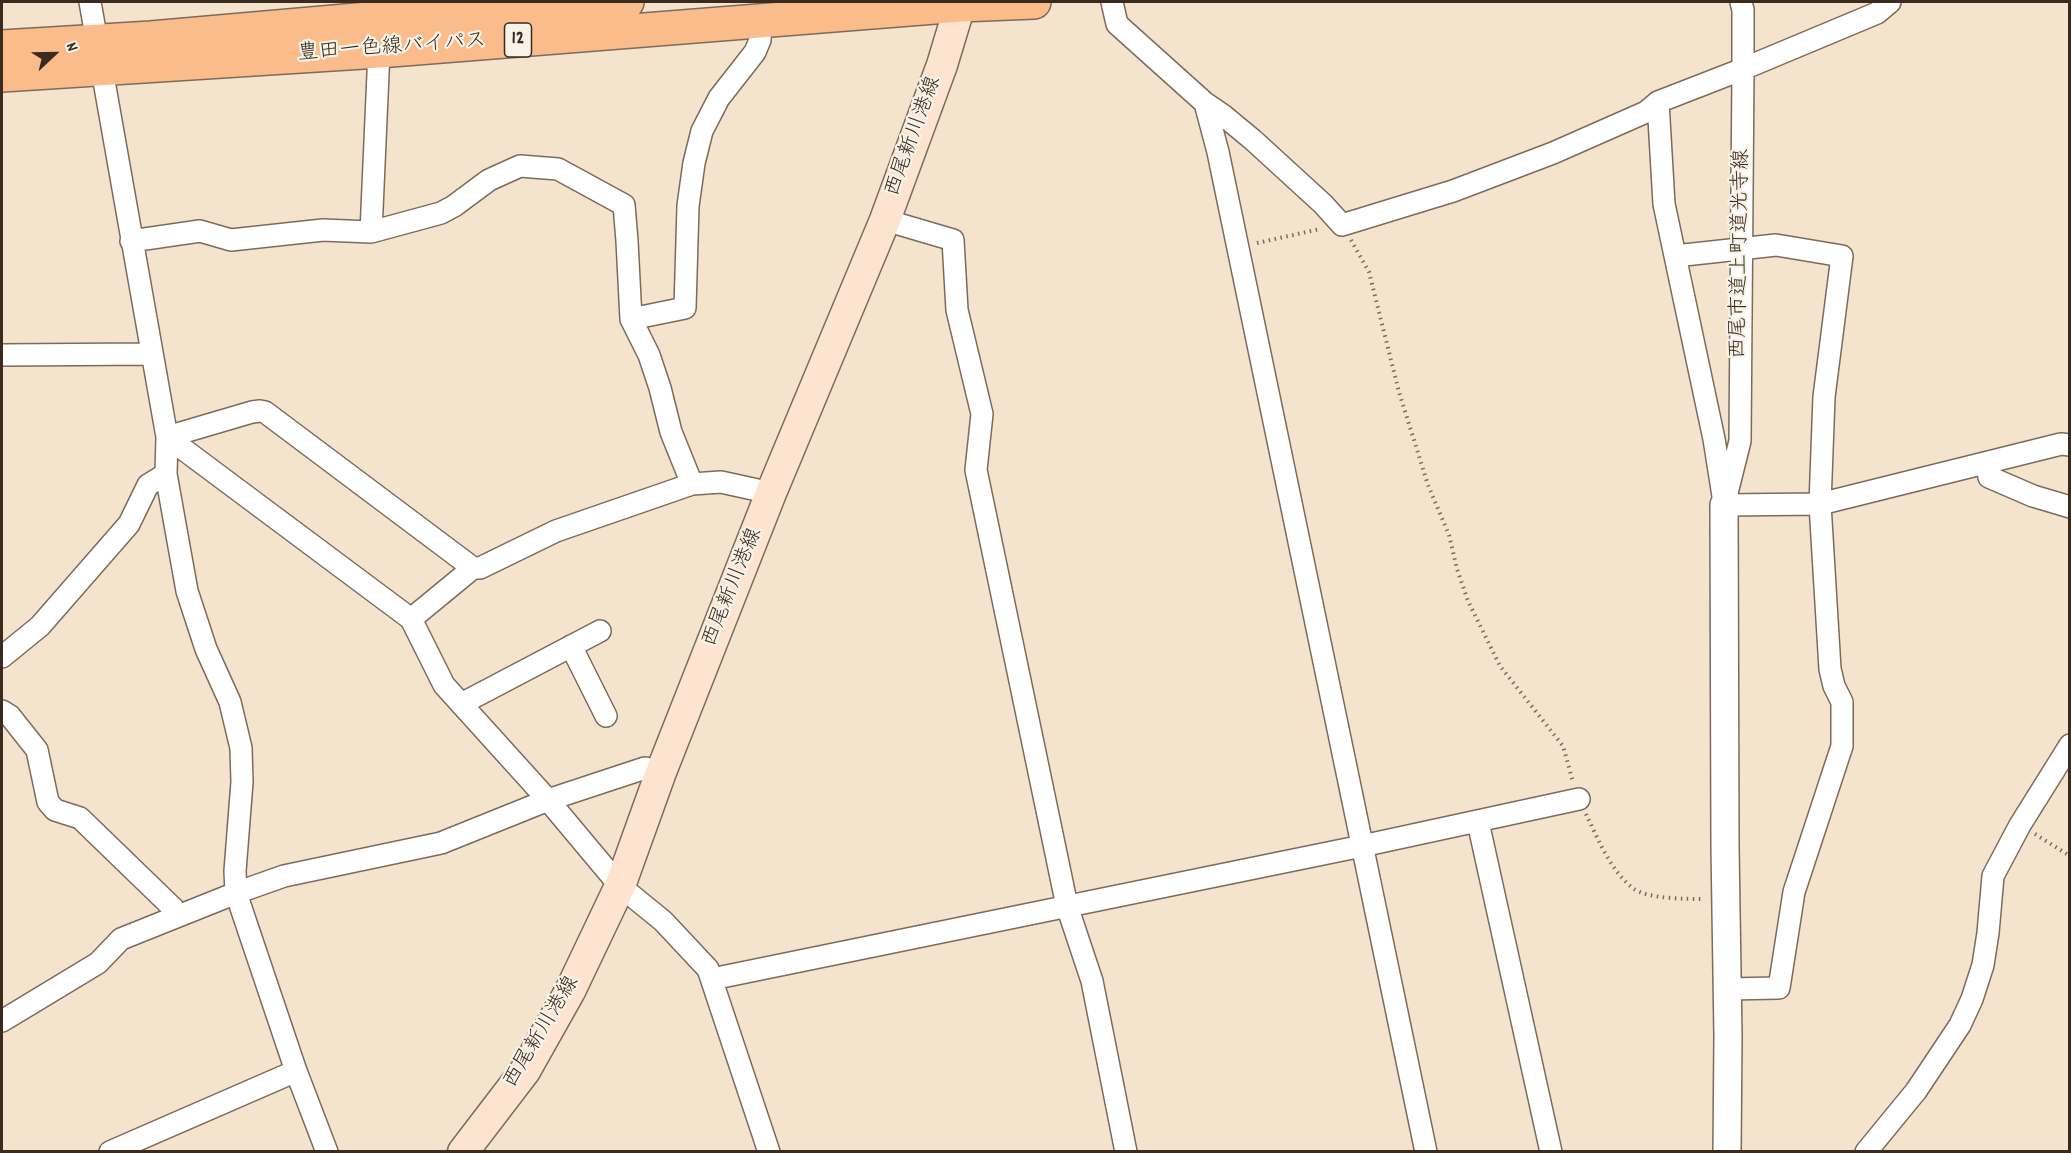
<!DOCTYPE html>
<html>
<head>
<meta charset="utf-8">
<style>
	body { margin:0 }
	#map { position:relative; width:2071px; height:1153px; overflow:hidden; background:#f4e4cd; font-family:Dekko,sans-serif }
	canvas { display:block }
	.frame { position:absolute; inset:0; border:3px solid #3b2a1e; pointer-events:none }
	.north { position:absolute; left:24px; top:24px; width:60px; height:60px; -webkit-text-stroke:4px #f7f3e8; paint-order:stroke; rotate:68deg; font-size:16px; font-weight:700; line-height:24px; text-align:center; color:#3b2a1e }
	.north::after { content:''; display:block; margin:auto; width:21px; height:27px; background:#3b2a1e; clip-path:polygon(50% 0,100% 100%,50% 72%,0 100%) }
</style>
</head>
<body>
<div id="map">
<canvas width="2071" height="1153"></canvas>
<div class="frame"></div>
<div class="north">N</div>
</div>
<script>
const c = document.querySelector('canvas').getContext('2d');
c.lineJoin = 'round';
function trace(path, color, width, dash) { c.strokeStyle = color; c.lineWidth = width; c.lineCap = dash ? 'butt' : 'round'; c.setLineDash(dash || []); c.stroke(path); }
function label(font, color, halo, rows, align = 'center') {
  c.font = font + ' Dekko,"Klee One",sans-serif'; c.lineWidth = 4.5; c.setLineDash([]); c.textBaseline = 'middle'; c.strokeStyle = halo; c.fillStyle = color; for (const [text, x, y, turn = 0] of rows) {
    c.save(); c.translate(x, y); c.rotate((+turn || 0) * Math.PI / 180); c.textAlign = isNaN(turn) ? turn : align; if (halo) c.strokeText(text, 0, 0); c.fillText(text, 0, 0); c.restore();
  }
}
const minor = new Path2D(`
	M90 2 167 437 166 474 187 591 206 649 230 702 241 748 242 782 235 871 236 893 296 1071 327 1152
	M1112 2 1117 24 1205 103 1224 116 1253 140 1323 204 1342 225 1453 191 1553 153 1646 112 1658 102 1743 69 1877 13 1890 2
	M1658 102 1664 204 1714 439 1723 496
	M1205 103 1218 152 1426 1152
	M885 220 953 240 957 310 982 414 976 470 1067 906 1092 981 1126 1152
	M371 232 379 51
	M131 241 200 231 231 240 323 230 371 232 441 213 454 206 489 180 520 166 558 169 624 205 627 241 631 319 649 355 660 388 671 432 692 484
	M1675 256 1776 245 1842 256 1824 397 1820 504 1830 669 1834 686 1842 702V746L1794 892 1779 988 1727 989
	M631 319 685 308 688 206 694 163 702 131 719 98 755 52 760 40 761 21
	M2 355 152 354
	M167 437 411 619 444 685 548 800 620 886 663 921 708 969 769 1152
	M167 437 252 412 260 411 265 412 473 568
	M1986 463 1989 477 2033 496 2070 507
	M1724 505 1740 441 1743 69V10L1741 2
	M1724 505 1820 504 2061 444 2070 445
	M411 619 473 568H480L556 531 692 484 721 482 771 493
	M571 646 606 716
	M2 657 40 626 129 524 148 485 166 474
	M461 704 600 631
	M2 711 10 716 37 750 48 802 55 810 80 818 173 908 178 916
	M1478 822 1551 1152
	M712 979 1362 846 1579 799
	M2 1021 98 963 121 939 236 893 284 876 441 843 548 800 645 768 661 772
	M110 1152 296 1071
	M1866 1152 1916 1091 1960 1025 1972 999 1983 965 1988 933 1993 876 2020 825 2070 745`);
const tertiary = new Path2D(`
	M1724 505 1725 847 1728 1036 1727 1152`);
const secondary = new Path2D(`
	M463 1152 525 1071 570 991 620 886 661 772 771 493 885 220 942 65 961 2`);
const primary = new Path2D(`
	M2 47 151 38 380 18 627 2
	M2 75 379 51 960 5 1034 2`);
trace(minor, '#7c6b5b', 24);
trace(tertiary, '#7c6b5b', 30);
trace(secondary, '#7c6b5b', 33);
trace(primary, '#7c6b5b', 36);
trace(new Path2D(`
	M1351 240 1369 272 1399 392 1428 485 1449 535 1457 569 1468 601 1500 666 1563 746 1573 782
	M1257 243 1320 229
	M1586 814C1598 839 1611 872 1634 889 1649 899 1686 899 1704 899
	M2035 834 2070 856`), '#7c6b5b', 4, [1.5, 4.5]);
trace(minor, '#fff', 21);
trace(tertiary, '#fff', 27);
trace(secondary, '#fde4d1', 30);
trace(primary, '#fabc8b', 33);
for (const [x, y, w] of [
	[518,40,27]
]) { const box = new Path2D(); box.roundRect(x - w / 2, y - 17, w, 34, 4.5); c.fillStyle = '#f7f3e8'; c.fill(box); trace(box, '#3b2a1e', 1.5); }
label('bold 20px', '#3b2a1e', null, [
	["12",518,40]
]);
label('21px', '#3b2a1e', '#f7f3e8', [
	["豊田一色線バイパス",392,49,-4],
	["西尾新川港線",915,137,-70],
	["西尾市道上町道光寺線",1742,254,-89],
	["西尾新川港線",734,588,-68],
	["西尾新川港線",543,1033,-59]
]);
</script>
</body>
</html>
